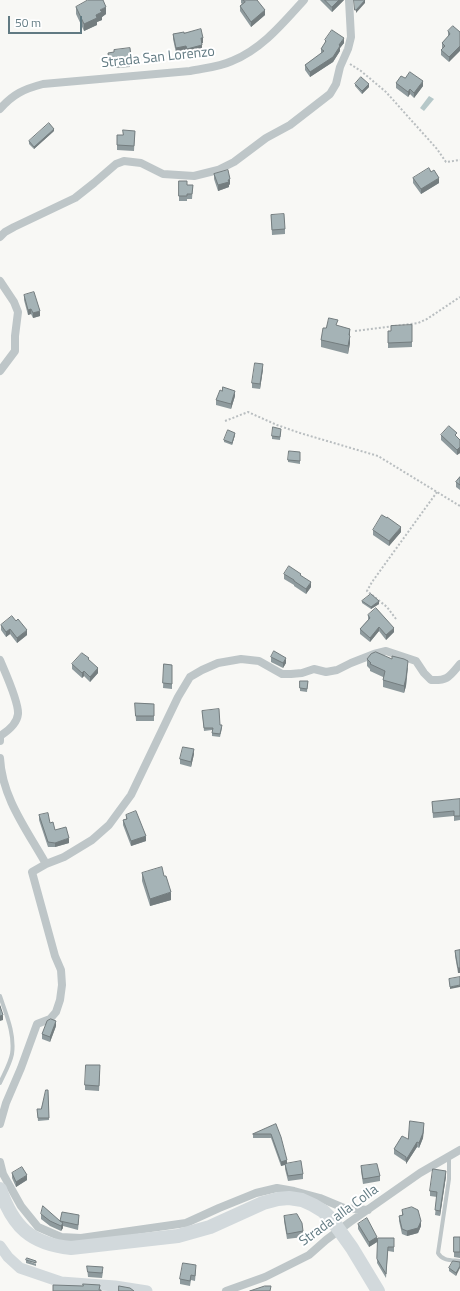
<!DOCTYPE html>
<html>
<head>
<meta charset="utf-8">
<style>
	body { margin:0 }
	#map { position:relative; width:460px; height:1291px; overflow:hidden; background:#f8f8f5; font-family:"Titillium Web",sans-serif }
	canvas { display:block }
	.scale { position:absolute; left:8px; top:16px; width:74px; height:18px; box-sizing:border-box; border:2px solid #617a82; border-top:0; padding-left:5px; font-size:12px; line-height:14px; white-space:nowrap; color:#617a82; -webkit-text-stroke:3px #fff; paint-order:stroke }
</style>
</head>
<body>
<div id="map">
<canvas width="460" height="1291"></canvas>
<div class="scale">50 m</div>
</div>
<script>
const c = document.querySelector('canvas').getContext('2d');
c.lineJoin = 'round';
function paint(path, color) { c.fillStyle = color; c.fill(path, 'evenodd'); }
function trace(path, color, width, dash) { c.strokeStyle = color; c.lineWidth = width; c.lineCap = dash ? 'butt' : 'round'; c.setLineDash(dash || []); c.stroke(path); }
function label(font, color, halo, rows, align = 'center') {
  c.font = font + ' "Titillium Web",sans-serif'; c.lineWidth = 4; c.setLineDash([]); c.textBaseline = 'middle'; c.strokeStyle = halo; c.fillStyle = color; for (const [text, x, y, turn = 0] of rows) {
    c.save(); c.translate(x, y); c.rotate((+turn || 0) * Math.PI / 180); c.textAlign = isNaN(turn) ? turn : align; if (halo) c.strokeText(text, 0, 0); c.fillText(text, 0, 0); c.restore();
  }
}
paint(new Path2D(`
	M429 96 434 99 424 111 420 108Z`), '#b6c8c9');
trace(new Path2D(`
	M350 64 361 71 386 92 437 149 446 162 460 160
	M355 331 418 323 427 319 460 297
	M225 421 248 412 277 425 300 433 378 456 460 506
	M396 619 387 607 367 591 372 582 437 492`), '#b9bec0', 2, [2, 2]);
trace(new Path2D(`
	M0 996C6 1014 15 1034 12 1054 10 1064 4 1074 0 1083
	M449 1157V1179L438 1253C442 1261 452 1260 460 1261`), '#bec6c8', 4);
trace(new Path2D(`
	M0 109C13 94 24 89 43 84L190 71C204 68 219 67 232 61 262 49 283 23 304 0
	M0 237 5 232 14 227 75 198 94 183 116 164 124 161 141 163 163 174 194 176 218 170 234 162 266 138 290 125 330 94 336 84 340 67 348 49 351 37 349 0
	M0 281 14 302 18 312 15 336V351L0 371
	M0 660C5 672 19 702 18 714 17 724 8 731 0 736V741
	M0 758C2 798 27 830 46 864L32 872 55 956 61 970 62 985 60 1000 56 1012 50 1019 37 1024 21 1068 6 1103 0 1124
	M46 864 64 857 92 840 109 825 131 795 178 697 190 677 202 670 218 663 241 659 259 661 282 674H291L302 673 314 669 326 672 337 670 351 663 374 654 386 651 416 661 424 673 431 680C448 681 450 676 460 664
	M0 1162 3 1174 21 1206 38 1227 61 1237 81 1238 186 1223 219 1208 256 1193 277 1188 294 1191 320 1198 344 1208 368 1210
	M226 1291 265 1277 309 1255 326 1240 350 1222 420 1173 460 1150`), '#bec6c8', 8);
trace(new Path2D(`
	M0 1246 8 1257 20 1268 61 1282 115 1286 147 1291`), '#d2d9dc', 11);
trace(new Path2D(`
	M0 1189C13 1227 31 1244 71 1248L178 1236 210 1227 263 1203 278 1199 289 1198 302 1200 313 1205 323 1211 332 1220 352 1248 378 1291`), '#d2d9dc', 14);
paint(new Path2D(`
	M241 0H257L265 15 251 27 240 11V6L242 4 241 3Z
	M320 0H344L332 12Z
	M76 7 106 14 102 17V20L97 22V25L84 31 76 14Z
	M453 26 449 62 441 55V50L443 49 442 48V43L448 37V31Z
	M184 33 203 43H202V51L187 54 186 51 176 53 173 39V34Z
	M325 40 344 43 340 48V51L333 62 310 77 305 70V65L321 54V49L325 43Z
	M108 53 131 61H130V67L115 68V66H109Z
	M405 78 423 86 414 98 410 94 408 97 396 88V83Z
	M355 84 369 87 362 94 355 86Z
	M54 131 34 149 29 144V141Z
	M135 131 134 151 117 150V135H123Z
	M431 172 439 183 421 194 413 183V178Z
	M214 174 230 184 229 185V187L218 191 214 179Z
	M179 181 187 185H193L192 199H187V201H179Z
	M271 215 285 229V234L272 235Z
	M24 295 40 316 33 318 31 314 28 315 24 300Z
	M412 325V347L388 348V331H391Z
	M338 326 350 329V343L348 354 321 347V340L326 328Z
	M263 369 260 389 252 388V383Z
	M235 396 231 409 216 405V400Z
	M281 431 280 440 272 439V436Z
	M235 435 232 445 224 442V440Z
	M441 435 457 437 460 440V453L457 455 441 440Z
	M300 452V464L288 462V460Z
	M460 477V490L456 487V482Z
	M373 530 401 532 389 546 373 535Z
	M284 574 301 576 311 587 306 594 294 586V585L284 579Z
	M362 601 379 604 371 609 362 603Z
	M368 615 394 632 386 640 379 631 370 642 360 634V629L368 620Z
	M1 625 27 635 17 643 10 634 6 637 1 630Z
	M271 657 286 663 283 668 271 662Z
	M367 659 408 668 406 686 404 693 383 687V677L370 671V669L367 666Z
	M89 660 98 673 90 682 84 676 82 678 72 669V664Z
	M164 664 172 665V689L163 688Z
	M308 681 307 692 300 691V688Z
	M135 703 154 704V721H136Z
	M202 711 220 725 222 728 220 737 212 736V730L204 731Z
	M194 754 191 767 180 764V759Z
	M460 799V820L454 821V816L433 818 432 802Z
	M39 815 55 830 69 843 55 847H48L39 820Z
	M126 815 146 841 131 846 123 825V820L126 819Z
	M142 873 171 900 150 906 142 881Z
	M460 950 458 973 455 956V951Z
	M56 1026 50 1042 42 1039V1034Z
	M100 1070 99 1091 85 1090V1085Z
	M48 1090 49 1120 38 1121 37 1109H41Z
	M276 1124 287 1164 303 1174V1179L288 1181 285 1169V1165L281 1166 271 1138H253V1134Z
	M424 1128 423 1138 419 1148 417 1147 406 1164V1162L394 1154V1149Z
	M361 1166 380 1176V1181L363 1184 361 1171Z
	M12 1173 27 1180 16 1187 12 1178Z
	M446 1176 440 1216 435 1215 437 1197 430 1196V1191Z
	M402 1210 421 1226 418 1233 407 1236 402 1234 399 1221V1216L402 1215Z
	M41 1214 60 1221 79 1220 78 1230 63 1226V1228L61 1231 50 1226 41 1219Z
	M284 1216 303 1231V1237L287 1239 284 1221Z
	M358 1224 377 1242 369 1247 358 1229Z
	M454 1237H460V1258L454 1257Z
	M378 1238H394V1252L388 1251 386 1278 377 1263Z
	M26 1260 36 1264V1266L26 1263Z
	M460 1262 456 1276 449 1271V1268Z
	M87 1266 103 1272 102 1278 88 1277Z
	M196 1270 195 1281 191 1280 190 1286 180 1284V1279Z`), '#8e9a9d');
paint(new Path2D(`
	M339 0H344L332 12V7Z
	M365 0V3L356 13V10Z
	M106 7V14L102 17V20L97 22V25L84 31V24L96 15 100 10Z
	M265 10V15L251 27V22Z
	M201 38H203V43H201Z
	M344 38V43L340 48V51L333 62 310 77V72L339 45Z
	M202 45V51L187 54V49Z
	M186 46V51L176 53V48Z
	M460 46V51L449 62V57Z
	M423 81V86L414 98V93Z
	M369 84V87L362 94V91Z
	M410 89V94L408 97V92Z
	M54 129V131L34 149V147Z
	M439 178V183L421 194V189Z
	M230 179V184L229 185V187L218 191V185Z
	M31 309V314L28 315V310Z
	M40 311V316L33 318V313Z
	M350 329V343L348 354 349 335Z
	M263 364V369L260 389V384Z
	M235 391V396L231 409V404Z
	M235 433V435L232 445V443Z
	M460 447V453L457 455V450Z
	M401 527V532L389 546V541Z
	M311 582V587L306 594V589Z
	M379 601V604L371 609V607Z
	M379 627V631L370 642V638Z
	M394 628V632L386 640V635Z
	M10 629V634L6 637V632Z
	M27 630V635L17 643V638Z
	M286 658V663L283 668V663Z
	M408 661 406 686 404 693V686Z
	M98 668V673L90 682V677Z
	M84 671V676L82 678V673Z
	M194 749V754L191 767V762Z
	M146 836V841L131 846V841Z
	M69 838V843L55 847V843Z
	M171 892V900L150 906V899Z
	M458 968H460V973H458Z
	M460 985V987L450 989V987Z
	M3 1015V1020L0 1021V1016Z
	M56 1021V1026L50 1042V1037Z
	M424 1123 423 1138 419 1148V1143Z
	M417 1142V1147L406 1164V1160Z
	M287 1160V1164L281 1166V1162Z
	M446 1171V1176L440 1216V1211Z
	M27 1175V1180L16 1187V1182Z
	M421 1221V1226L418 1233 407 1236V1231Z
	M63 1223V1228L61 1231V1226Z
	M377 1237V1242L369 1247V1242Z
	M460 1266V1268L456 1276V1273Z`), '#747d7f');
const building = new Path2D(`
	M88 0H103L106 7 100 10 102 12 96 15 97 18 84 24 76 7Z
	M243 0H257L265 10 251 22 240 6 245 2Z
	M325 0H339L332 7Z
	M354 0H365L356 10H355Z
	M453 26 460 32V46L449 57 441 50 445 46 442 43 450 34 448 31Z
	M201 29 203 38H201L202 45 187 49 186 46 176 48 173 34 184 32V33Z
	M332 30 344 38 339 45 340 46 333 57 310 72 305 65 324 51 321 49 326 41 325 40Z
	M130 48 131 56H130V62L115 63V61H109L108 53 114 52V50Z
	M410 72 423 81 414 93 410 89 408 92 396 83 401 76 405 78Z
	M361 77 369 84 362 91 355 84Z
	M49 123 54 129 34 147 29 141Z
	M123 130 135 131 134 146 117 145V135H123Z
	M429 168 431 172 434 170 439 178 421 189 413 178Z
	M228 170 230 179 228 180 229 182 218 185 214 174Z
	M179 181H187V185H193L192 194H187V196H179Z
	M284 214 285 229 272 230 271 215Z
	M34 292 40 311 33 313 31 309 28 310 24 295Z
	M329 318 338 320 336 325 350 329 349 335 350 336 348 346 321 340 323 328H326Z
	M412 325V342L388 343V331H391V326Z
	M255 363 263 364 260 384 252 383Z
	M223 387 235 391 231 404 216 400 220 390 222 391Z
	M449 426 457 433 455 435 460 440V447L457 450 441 435Z
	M273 427 281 429 280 437 272 436Z
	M228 430 235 433 232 443 224 440Z
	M289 451 300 452V461L288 460Z
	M460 477V485L456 482Z
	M382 515 387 518V517L401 527 389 541 373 530Z
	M289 566 301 574 300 575 311 582 306 589 294 581V580L284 574Z
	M371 594 379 601 371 607 362 601Z
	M376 608 394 628 386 635 379 627 370 638 360 629 370 618 368 615Z
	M12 616 16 621 18 619 27 630 17 638 10 629 6 632 1 625Z
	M274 651 286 658 283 663 271 657Z
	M376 652 392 659V656L404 659 408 661 406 678 404 686 383 680 385 671 370 664 371 663 367 659 371 654Z
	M82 653 89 658 88 659 98 668 90 677 84 671 82 673 72 664Z
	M164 664 172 665V684L163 683Z
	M300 681H308L307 689 300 688Z
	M135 703 154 704V716H136Z
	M219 709 220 725H222L220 734 212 733 213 728H204L202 711Z
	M183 747 194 749 191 762 180 759Z
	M460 799V816H454V811L433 813 432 802Z
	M136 811 146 836 131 841 123 820 127 819 126 815Z
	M48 813 50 823 53 822 55 830 66 827 69 838 55 843 48 842 39 815Z
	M162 867 164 876H166L171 892 150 899 142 873Z
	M460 950V968H458L455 951Z
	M460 977V985L450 987 449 979Z
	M0 1006 3 1015 0 1016Z
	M51 1019 56 1021 50 1037 42 1034 47 1021Z
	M86 1065H100L99 1086 85 1085Z
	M46 1090H48L49 1118H38L37 1109H41Z
	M410 1121 424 1123 423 1133 419 1143 417 1142 406 1160V1157L394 1149 402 1136 408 1139Z
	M276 1124 281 1137 287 1160 281 1162 271 1134H253Z
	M301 1161 303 1174 288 1176 285 1164Z
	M377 1164 380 1176 363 1179 361 1166Z
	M22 1167 27 1175 16 1182 12 1173Z
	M433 1169 446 1171 440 1211 435 1210 437 1192 430 1191Z
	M43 1206 60 1221 62 1212 79 1215 78 1225 60 1221 63 1223 61 1226 50 1221 41 1214Z
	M412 1207 418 1210 421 1221 418 1228 407 1231 402 1229 399 1216 403 1215 402 1210Z
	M297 1214 302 1223 303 1231 287 1234 284 1216Z
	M367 1218 377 1237 369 1242 358 1224Z
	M454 1237H460V1252H454Z
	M378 1238H394V1247H388L386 1274 377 1259Z
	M27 1258 36 1261V1263L26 1260Z
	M453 1261 460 1262V1266L456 1273 449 1268Z
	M183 1263 196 1265 195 1276 191 1275 190 1281 180 1279Z
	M87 1266 103 1267 102 1273 88 1272Z
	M83 1284 100 1285 99 1290H101V1291H53V1285L83 1286Z
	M119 1286 130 1288 134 1291H119Z
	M265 1286H271L270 1291H250Z`);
paint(building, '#a5b3b6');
trace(building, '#747d7f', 1);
label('14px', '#617a82', '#fff', [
	["Strada San Lorenzo",158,58,-6],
	["Strada alla Colla",339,1216,-36]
]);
</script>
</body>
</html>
